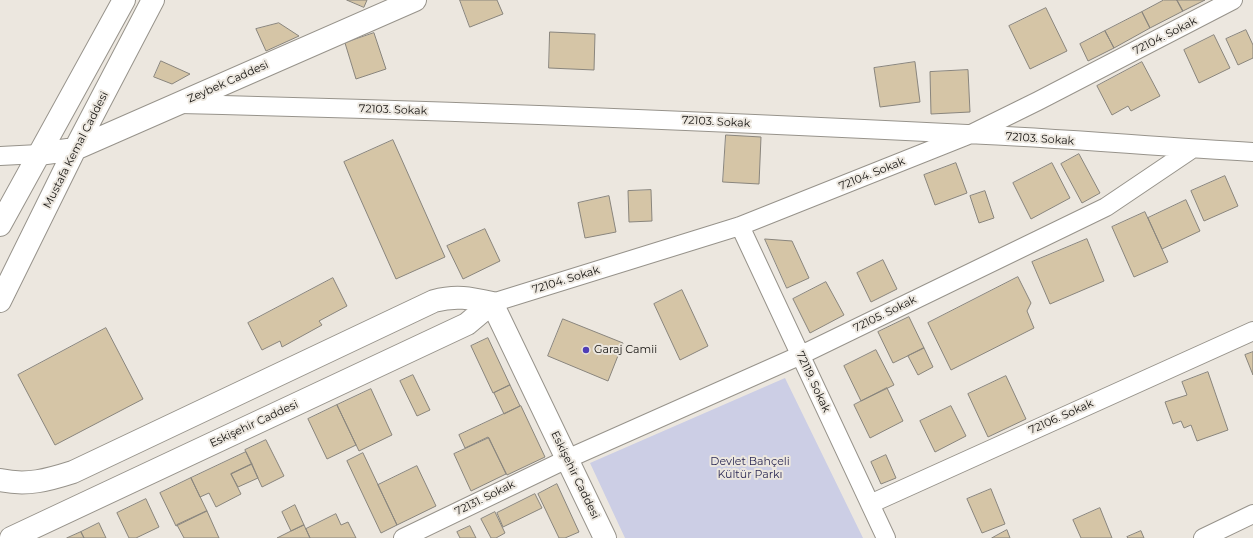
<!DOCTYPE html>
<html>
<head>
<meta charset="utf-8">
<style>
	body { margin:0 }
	canvas { display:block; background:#ece7df }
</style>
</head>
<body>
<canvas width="1253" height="538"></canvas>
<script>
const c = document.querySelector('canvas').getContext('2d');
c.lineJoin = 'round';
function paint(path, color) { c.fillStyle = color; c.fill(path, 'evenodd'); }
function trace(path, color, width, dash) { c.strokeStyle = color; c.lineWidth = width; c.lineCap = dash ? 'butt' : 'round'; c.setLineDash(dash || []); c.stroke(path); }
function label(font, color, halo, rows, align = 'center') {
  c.font = font + ' Montserrat,sans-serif'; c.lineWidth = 4; c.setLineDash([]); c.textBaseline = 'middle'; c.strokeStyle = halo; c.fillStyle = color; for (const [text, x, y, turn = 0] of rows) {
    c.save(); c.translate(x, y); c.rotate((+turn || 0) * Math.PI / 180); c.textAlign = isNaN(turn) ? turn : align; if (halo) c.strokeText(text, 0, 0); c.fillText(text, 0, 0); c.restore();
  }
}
paint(new Path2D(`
	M785 378 863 538H625L590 463Z`), '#cccee5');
const building = new Path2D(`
	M347 0H367L364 7Z
	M460 0H497L503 14 470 27Z
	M1164 0H1177L1183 11 1150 28 1142 12Z
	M1177 0H1205L1183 11Z
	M1046 8 1067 51 1030 69 1009 26Z
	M1142 12 1150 28 1114 48 1105 31Z
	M279 23 299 36 266 51 256 29Z
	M1246 30 1253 45V58L1238 65 1226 39Z
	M1105 31 1114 48 1088 61 1080 44Z
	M550 32 595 34 594 70 549 68Z
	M374 33 386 69 356 79 345 43Z
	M1214 35 1230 68 1199 83 1184 50Z
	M161 61 190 74 172 84 154 77Z
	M915 62 920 102 880 107 874 68Z
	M1142 62 1160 96 1131 111 1128 106 1112 115 1097 86Z
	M968 70 970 112 931 114 930 72Z
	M726 135 761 137 759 184 723 182Z
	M393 140 445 257 396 279 344 162Z
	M1079 154 1100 193 1082 203 1061 164Z
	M956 163 967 193 935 205 924 175Z
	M1052 163 1070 198 1031 219 1013 183Z
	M1225 176 1238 206 1204 221 1191 191Z
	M651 190 652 221 629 222 628 191Z
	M985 191 994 218 979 223 970 196Z
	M609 196 616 232 585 238 578 203Z
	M1186 200 1200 231 1162 249 1148 218Z
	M1145 212 1168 262 1134 277 1112 227Z
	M485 229 500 261 463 279 447 246Z
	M765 239 792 241 809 278 787 288Z
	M1087 239 1104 281 1050 304 1032 262Z
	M883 260 897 289 871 302 857 273Z
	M1018 277 1031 303 1027 311 1034 328 951 370 928 323Z
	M333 278 347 306 319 321 322 325 282 347 280 341 262 350 248 323Z
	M826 282 844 315 810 333 793 299Z
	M682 290 708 346 680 360 654 304Z
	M909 317 924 348 893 363 878 332Z
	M563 319 623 343 608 381 548 356Z
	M106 328 143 399 55 445 18 375Z
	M488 338 510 385 493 393 471 346Z
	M924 348 933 367 918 375 908 356Z
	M876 350 894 385 861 401 844 366Z
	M1253 352V375L1245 355Z
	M1208 372 1228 430 1197 441 1191 425 1184 428 1181 421 1173 424 1165 402 1187 395 1182 382Z
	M413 375 430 410 417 416 400 381Z
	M1006 376 1026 419 988 437 968 394Z
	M510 385 520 406 504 414 494 393Z
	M887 388 903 421 870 438 854 405Z
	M371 389 392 435 359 451 337 405Z
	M337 405 356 445 327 459 308 419Z
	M521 406 545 457 507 475 488 437 465 448 459 435Z
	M951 406 966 436 935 452 920 421Z
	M489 438 506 474 471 491 454 454Z
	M266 440 284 476 262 487 245 450Z
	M246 452 252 464 231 474 241 494 216 507 209 493 200 497 191 478Z
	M363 453 397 525 381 533 347 461Z
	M886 455 896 478 881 484 871 462Z
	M252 464 258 478 238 487 231 474Z
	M417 466 436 506 397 525 378 485Z
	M191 478 207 511 176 526 160 493Z
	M557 484 579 532 565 538H559L538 494Z
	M991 489 1005 524 982 533 967 499Z
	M535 494 542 508 503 527 497 513Z
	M146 499 159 527 136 538H129L117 513Z
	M295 505 304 525 291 531 282 512Z
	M1100 508 1112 538H1081L1073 520Z
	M207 511 219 538H184L177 525Z
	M495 512 505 533 496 538H491L481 519Z
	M336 514 341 525 348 522 356 538H310L306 529Z
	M99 523 106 538H84L81 532Z
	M304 525 310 538H277L291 531Z
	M470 526 476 538H460L457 532Z
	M1007 530 1010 538H992Z
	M1141 531 1144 538H1128L1127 537Z
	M81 532 84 538H67Z`);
paint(building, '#d5c5a6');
trace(building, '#89857d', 1);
const street = new Path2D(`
	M180 104C443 110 705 121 967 134 1063 138 1158 147 1253 152
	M0 156 39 154
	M740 226 886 538
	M492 303 740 226 971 134 1038 101 1233 0
	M870 504 1253 331
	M403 538 567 459 801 355 1106 207 1192 149
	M1203 538 1253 514`);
const secondary = new Path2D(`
	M39 154 75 149 415 0
	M0 225 124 0
	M0 301 75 149 153 0
	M492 303 605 538
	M0 480C27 486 48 480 73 472L434 301C456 295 470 298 492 303
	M11 538 467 324 492 303`);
trace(street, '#97938b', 20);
trace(secondary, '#97938b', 24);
trace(street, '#fff', 18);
trace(secondary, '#fff', 22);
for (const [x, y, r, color] of [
	[586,350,4,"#4f3eb6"]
]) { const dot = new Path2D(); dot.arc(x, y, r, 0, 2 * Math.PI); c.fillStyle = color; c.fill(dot); trace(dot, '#ece7df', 1.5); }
label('11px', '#151310', '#ece7df', [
	["72104. Sokak",1165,36,-27],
	["Zeybek Caddesi",228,82,-24],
	["72103. Sokak",393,110,2],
	["72103. Sokak",716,122,3],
	["72103. Sokak",1040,139,4],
	["Mustafa Kemal Caddesi",76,150,-63],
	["72104. Sokak",872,174,-22],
	["72104. Sokak",566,280,-17],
	["72105. Sokak",885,314,-26],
	["72119. Sokak",813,382,65],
	["72106. Sokak",1061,417,-24],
	["Eskişehir Caddesi",254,424,-25],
	["Eskişehir Caddesi",575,475,64],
	["72131. Sokak",485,498,-26]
]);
label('11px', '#151310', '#ece7df', [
	["Garaj Camii",594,350]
], 'left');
label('11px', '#2b2954', '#ece7df', [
	["Devlet Bahçeli",750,462],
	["Kültür Parkı",750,475]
]);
</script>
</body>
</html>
